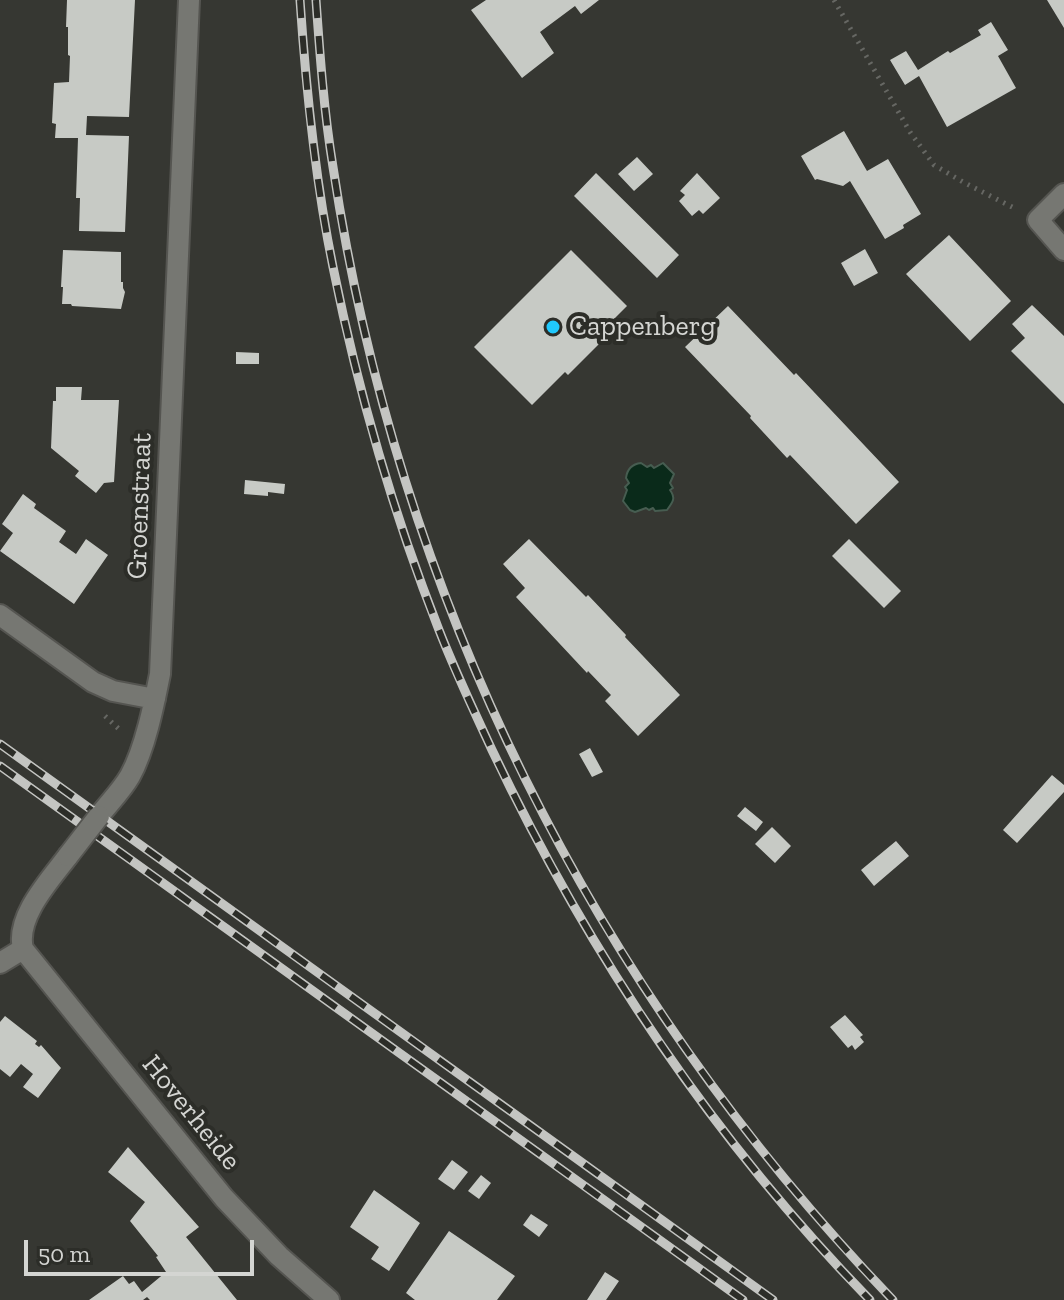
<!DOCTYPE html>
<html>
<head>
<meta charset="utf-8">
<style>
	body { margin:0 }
	#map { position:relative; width:1064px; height:1300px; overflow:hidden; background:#363732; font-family:"Zilla Slab",serif }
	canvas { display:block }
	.scale { position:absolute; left:24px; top:1240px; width:230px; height:36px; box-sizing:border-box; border:4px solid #d4d5d2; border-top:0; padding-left:10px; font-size:24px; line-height:28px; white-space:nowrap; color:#d4d5d2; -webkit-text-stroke:6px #2c2d28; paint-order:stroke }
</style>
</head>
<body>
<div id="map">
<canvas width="1064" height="1300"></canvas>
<div class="scale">50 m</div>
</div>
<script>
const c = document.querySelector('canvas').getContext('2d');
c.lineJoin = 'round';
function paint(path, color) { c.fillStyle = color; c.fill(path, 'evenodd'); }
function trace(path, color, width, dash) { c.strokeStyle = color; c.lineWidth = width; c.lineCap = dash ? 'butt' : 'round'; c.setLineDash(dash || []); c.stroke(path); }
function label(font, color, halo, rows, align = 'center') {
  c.font = font + ' "Zilla Slab",serif'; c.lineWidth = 8; c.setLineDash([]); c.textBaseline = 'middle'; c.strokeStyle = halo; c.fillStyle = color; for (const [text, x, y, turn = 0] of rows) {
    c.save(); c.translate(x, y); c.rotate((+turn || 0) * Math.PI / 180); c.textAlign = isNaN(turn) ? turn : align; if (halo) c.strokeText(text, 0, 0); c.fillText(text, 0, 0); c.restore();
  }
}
const water = new Path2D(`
	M641 463 647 467 651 465 654 468 663 463 674 474 670 483 673 488 670 490C676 498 673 502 667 510L655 511 653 508 649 510 646 508 635 512 630 510 623 501 627 490 625 487 629 483 626 478C627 470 632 464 641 463Z`);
paint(water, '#0a2a1a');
trace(water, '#475d51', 2);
paint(new Path2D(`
	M67 0H135L129 117 87 116 86 135 129 136 125 232 79 231 80 198H76L78 138H55L56 124 52 123 54 83 69 82 70 56 68 55V27H66Z
	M486 0H599L581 14 575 6 540 32 554 53 522 78 471 10Z
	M1047 0H1064V28Z
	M991 22 1008 50 998 56 1016 88 947 127 919 76 905 85 890 60 906 51 918 70 948 51 950 53 981 35 978 30Z
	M844 131 867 171 888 159 921 214 903 225 904 228 885 239 850 181 843 186 817 179 815 180 801 156Z
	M637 157 653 174 634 191 618 174Z
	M596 173 679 255 657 278 574 196Z
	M697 173 720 198 703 214 699 210 692 216 679 201 685 195 680 191Z
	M949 235 1011 301 970 341 906 274Z
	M865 249 878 273 854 286 841 263Z
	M63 250 121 252V282H123V288L125 292 121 309 72 306 71 304H62L63 287H61Z
	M571 250 627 306 609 324 614 329 568 375 565 372 532 405 474 347Z
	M1032 305 1064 336V404L1011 351 1025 338 1012 324Z
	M728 306 794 375 796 373 899 482 856 524 790 455 787 458 750 418 751 416 685 347Z
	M236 352 259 353V364H236Z
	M56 387H82L81 400H119L114 482 104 483 96 493 75 476 79 471 51 448 53 401H56Z
	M245 480 285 484 284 494 268 492V496L244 494Z
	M23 494 36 504 34 508 66 531 59 542 76 554 86 539 108 555 74 604 0 551 13 533 2 524Z
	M529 539 586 597 588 595 626 635 625 637 680 695 638 736 605 701 611 695 588 671 587 673 516 597 525 588 503 564Z
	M849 539 901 591 884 608 832 556Z
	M590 748 603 772 592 777 579 754Z
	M1052 775 1064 785V792L1017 843 1003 830Z
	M745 807 763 822 756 831 737 816Z
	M772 827 791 846 775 863 755 844Z
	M896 841 909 856 874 886 861 870Z
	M845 1015 863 1035 860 1037 864 1042 855 1050 852 1045 848 1048 830 1027Z
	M5 1016 37 1041 35 1044 39 1047 41 1045 61 1068 38 1098 23 1087 33 1074 21 1064 10 1077 0 1069V1022Z
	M128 1147 199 1227 186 1237 237 1300H150L147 1297 143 1300H89L123 1276 129 1284 134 1281 142 1292 166 1272 156 1257 158 1256 130 1221 145 1202 108 1172Z
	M452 1160 468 1172 454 1190 438 1179Z
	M481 1175 491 1183 479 1199 468 1191Z
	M374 1190 420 1223 389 1271 371 1259 379 1247 350 1227Z
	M531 1214 548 1225 539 1237 523 1225Z
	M449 1231 515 1276 497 1300H415L406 1293Z
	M605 1272 619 1281 606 1300H587Z`), '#c7cac5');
const minor = new Path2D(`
	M1064 194 1038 220 1064 250
	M0 615 93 682 113 691 155 699
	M99 816C109 803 122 790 130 776 145 749 154 704 160 674L189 0
	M68 856C50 880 15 917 23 949L224 1198 279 1256 329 1300
	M0 963 23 949`);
trace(minor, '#555551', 24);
trace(new Path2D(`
	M834 0 910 132 934 165 963 182 1016 209
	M105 716 121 731`), '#666763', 5, [2, 6]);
trace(minor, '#767772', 20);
const rail = new Path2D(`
	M300 0C306 89 315 179 333 267 358 391 393 513 439 630 455 671 474 711 492 750 588 952 714 1140 870 1300
	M316 0C320 56 324 112 333 167 398 597 592 987 893 1300
	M0 744 773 1300
	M0 766 743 1300`);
trace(rail, '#c4c5c2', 9);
trace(rail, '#2c2d28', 6, [18]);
const minorBridge = new Path2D(`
	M68 856 99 816`);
trace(minorBridge, '#555551', 24, []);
trace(minorBridge, '#767772', 20);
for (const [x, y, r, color] of [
	[553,327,8,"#20c9fd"]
]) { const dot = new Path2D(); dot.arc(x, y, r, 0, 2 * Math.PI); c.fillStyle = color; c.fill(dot); trace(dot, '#2c2d28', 3); }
label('28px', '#d4d5d2', '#2c2d28', [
	["Cappenberg",569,327]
], 'left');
label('28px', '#d4d5d2', '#2c2d28', [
	["Groenstraat",140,506,-88],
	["Hoverheide",191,1113,51]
]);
</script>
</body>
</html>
